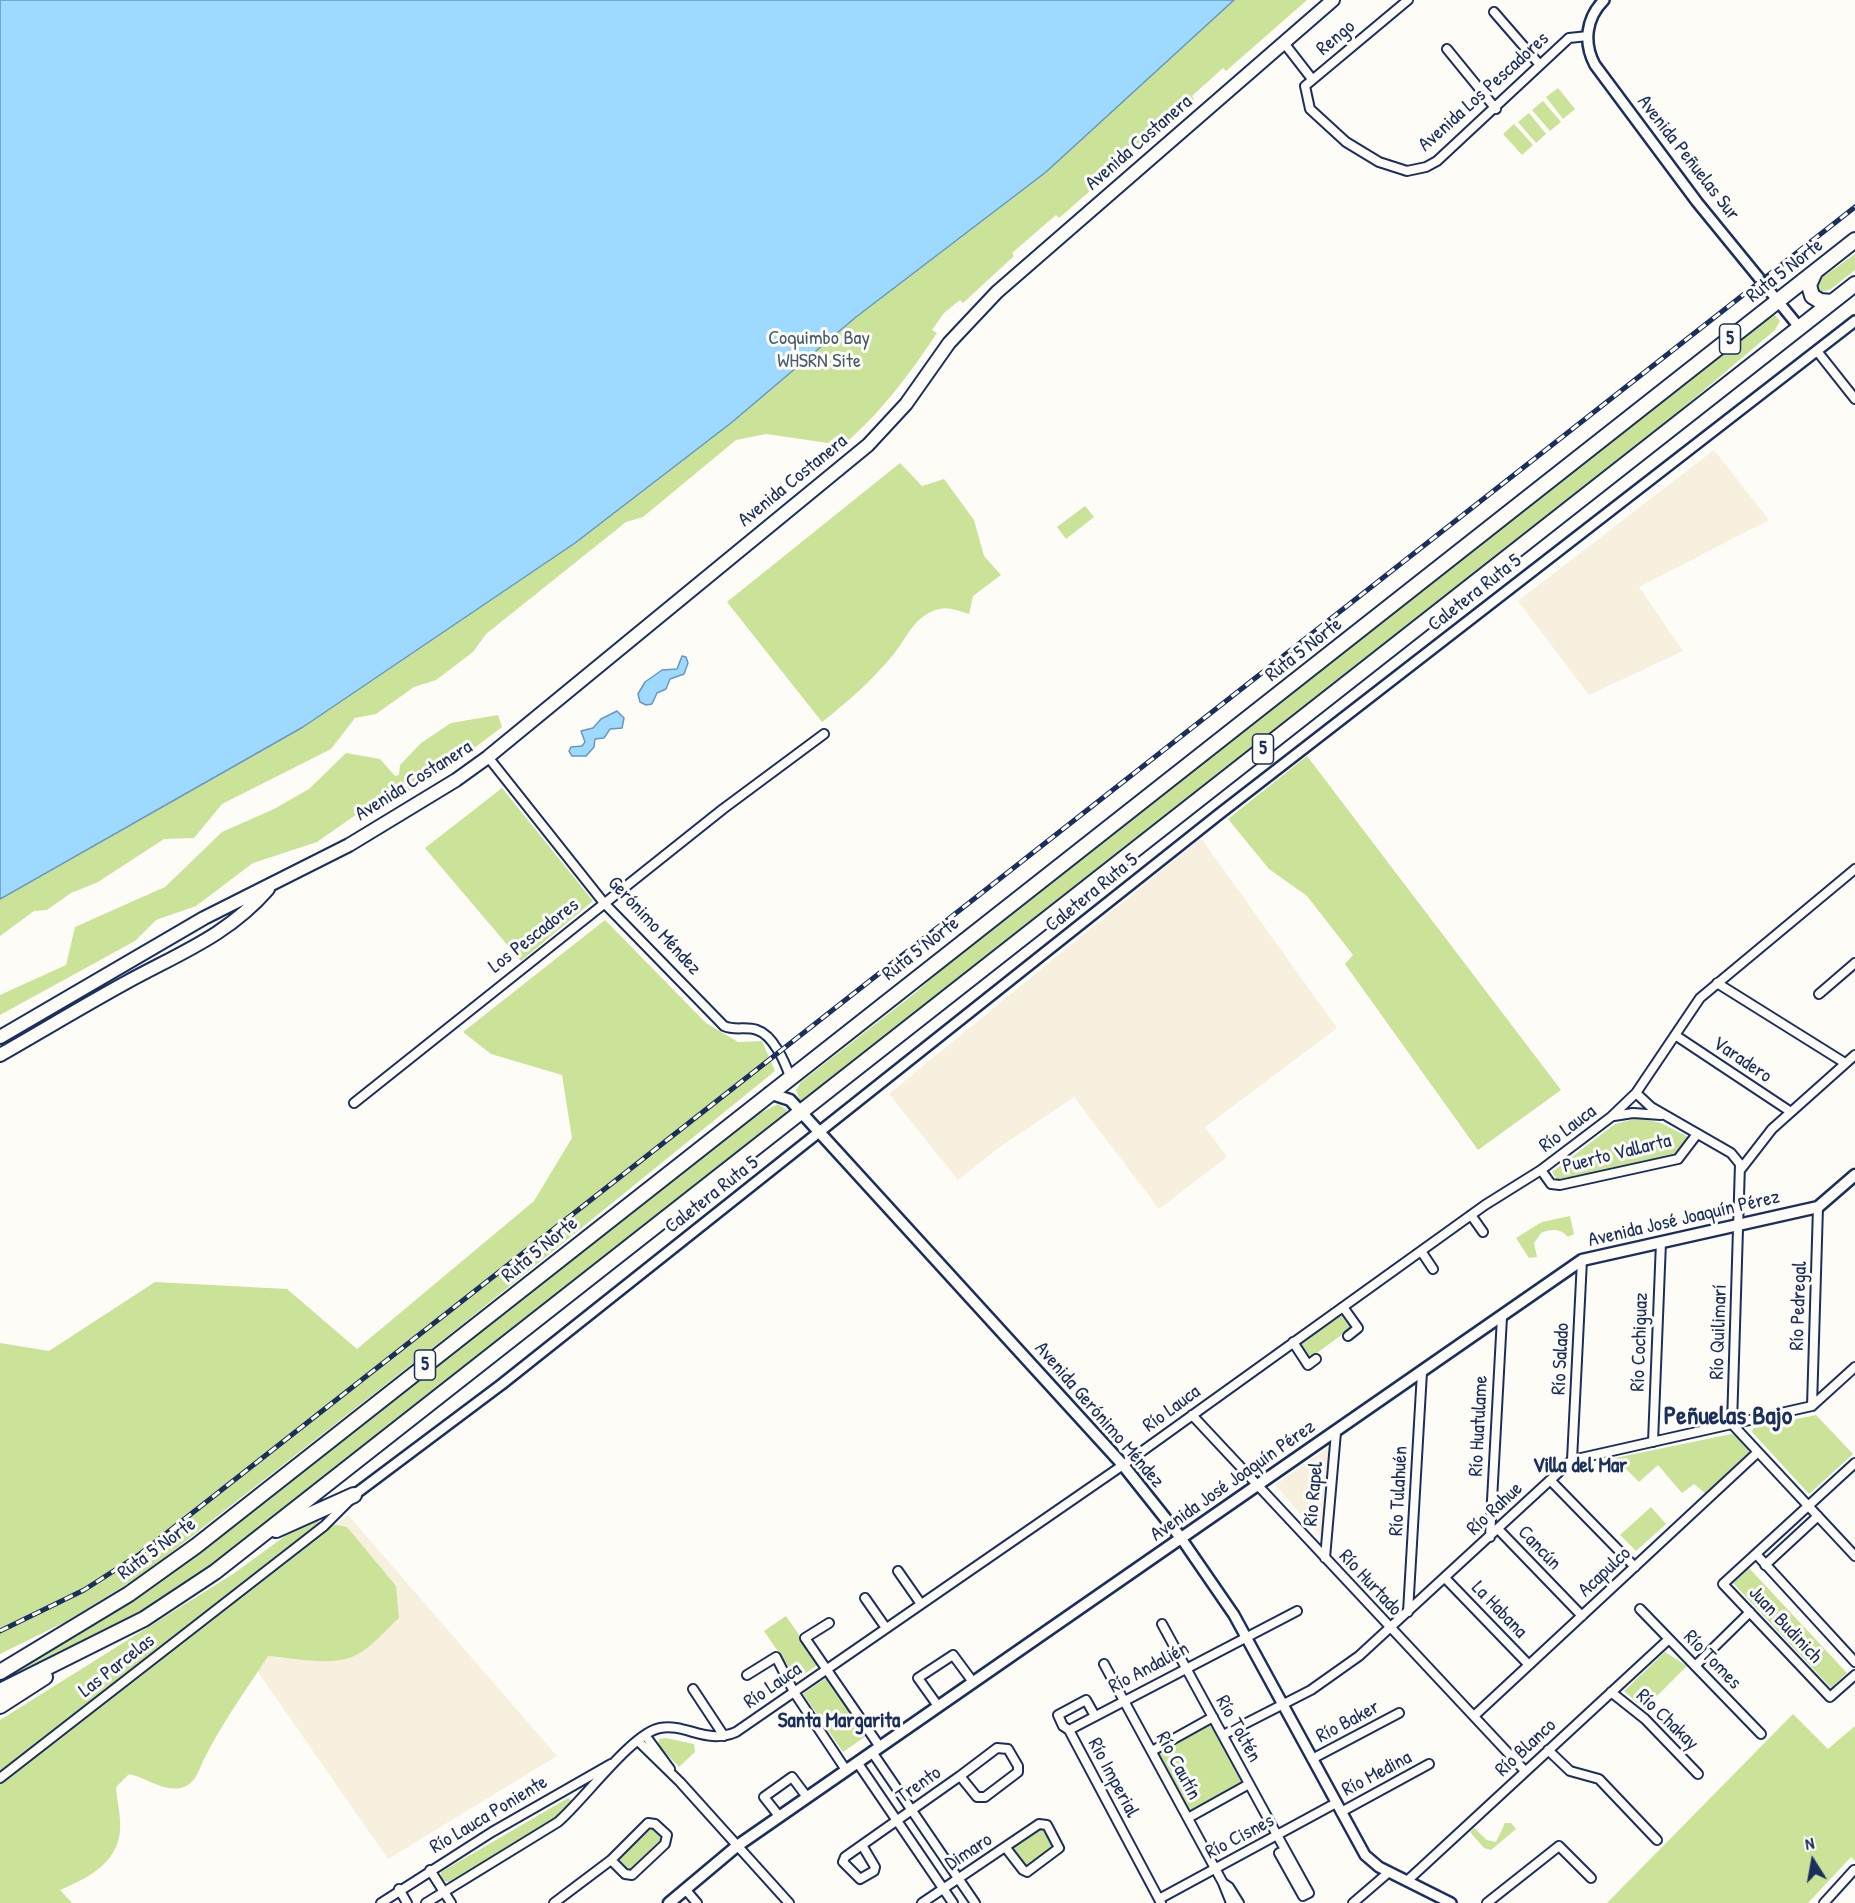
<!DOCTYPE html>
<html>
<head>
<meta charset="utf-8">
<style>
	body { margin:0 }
	#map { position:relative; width:1855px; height:1903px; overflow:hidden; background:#fdfcf7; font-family:"Patrick Hand",sans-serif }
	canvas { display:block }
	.north { position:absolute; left:1783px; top:1831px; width:60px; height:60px; -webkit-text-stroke:4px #fdfcf7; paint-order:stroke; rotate:349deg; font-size:16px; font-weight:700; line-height:24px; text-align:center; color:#1b2f5e }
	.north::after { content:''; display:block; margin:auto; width:21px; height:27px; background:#1b2f5e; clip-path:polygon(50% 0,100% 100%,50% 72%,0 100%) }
</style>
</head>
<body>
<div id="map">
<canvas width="1855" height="1903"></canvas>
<div class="north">N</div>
</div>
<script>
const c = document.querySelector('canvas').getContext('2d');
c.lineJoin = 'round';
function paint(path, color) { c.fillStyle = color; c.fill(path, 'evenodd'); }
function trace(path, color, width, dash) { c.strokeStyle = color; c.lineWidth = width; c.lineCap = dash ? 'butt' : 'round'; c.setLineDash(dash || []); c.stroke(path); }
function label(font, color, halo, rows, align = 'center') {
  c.font = font + ' "Patrick Hand",sans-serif'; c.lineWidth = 6; c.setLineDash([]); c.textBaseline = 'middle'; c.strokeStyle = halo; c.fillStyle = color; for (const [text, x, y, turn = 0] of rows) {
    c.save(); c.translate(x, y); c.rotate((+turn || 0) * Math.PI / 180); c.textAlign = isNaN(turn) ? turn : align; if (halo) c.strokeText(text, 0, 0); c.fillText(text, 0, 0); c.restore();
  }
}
paint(new Path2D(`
	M1714 450 1769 520 1639 587 1683 651 1589 695 1518 601Z
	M1201 838 1337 1028 1205 1127 1227 1157 1159 1209 1074 1097 1000 1147 958 1180 889 1094Z
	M1330 1446 1324 1540 1275 1485Z
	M348 1515 557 1756 388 1859 219 1616Z`), '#f8f0de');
paint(new Path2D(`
	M1109 0H1307L1226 71 1223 68 1192 96 1194 99 1141 145 1139 143 1104 174 1106 177 1059 218 1056 215 1012 253 1014 256 963 303 960 300 944 313 932 330 937 333C909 375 880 414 841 447L837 438 838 435 828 443 766 434 736 440 643 517 626 522 486 634 473 652 436 680 414 687 376 714 355 718 331 749 222 804 194 838 164 839 98 882 71 893 47 910 34 911 0 936V826Z
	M1558 88 1575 109 1563 119 1546 97Z
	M1543 101 1561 122 1550 131 1532 110Z
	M1529 113 1546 134 1536 143 1518 122Z
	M1514 124 1533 145 1522 155 1503 134Z
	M1855 254V270L1831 289 1819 293 1816 287 1820 279Z
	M1774 314 1780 321 1775 330 1639 445 801 1104 796 1090 801 1082 915 993 975 940Z
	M900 463 922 486 944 479 974 520 984 556 1001 575 973 596 969 614C956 610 946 605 933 611 913 619 906 639 893 655 872 680 848 702 822 722L727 602Z
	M1085 506 1094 517 1066 539 1057 527Z
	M498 715 502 727 469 752 434 770 403 796 360 812 317 842 253 863 196 906 156 920 135 941 0 1015V995L66 965 75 927 165 887 222 832 274 809 309 789 346 753 380 759 395 776 399 775 400 765 421 743 451 723Z
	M1307 756 1561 1090 1478 1150 1345 964 1353 955 1307 896 1269 869 1228 819Z
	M502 788 593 901 521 961 425 848Z
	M605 920 706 1023 738 1042 762 1041 775 1071 463 1324 145 1573 65 1622 0 1654V1343L49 1351 155 1282 287 1289 357 1349 534 1201 572 1138 562 1075 491 1054 463 1032Z
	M778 1104 787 1110 782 1119 219 1560 155 1605 0 1684V1679L120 1608 183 1565 754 1116Z
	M1638 1118 1661 1123 1688 1137 1680 1156 1559 1182 1552 1172 1615 1124Z
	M1570 1216 1574 1234 1568 1237C1560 1228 1551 1229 1541 1233L1534 1243 1537 1257 1529 1258 1516 1238 1542 1222Z
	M1340 1314 1351 1328 1310 1358 1300 1344Z
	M1816 1415 1853 1454 1809 1494 1752 1432 1753 1428Z
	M1736 1433 1748 1447 1749 1452 1706 1494 1694 1484 1682 1493 1658 1465 1639 1482 1615 1458Z
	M1651 1507 1666 1524 1636 1551 1620 1535Z
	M317 1521 347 1527 396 1586 399 1618C385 1630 370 1650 352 1657 329 1666 293 1658 268 1656 246 1690 222 1723 204 1759 200 1768 196 1781 186 1786 168 1795 147 1778 129 1774L116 1787C117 1801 121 1816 120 1830 118 1863 88 1878 60 1890L72 1903H0V1720L233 1574 285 1536Z
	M1749 1568 1847 1673 1831 1688 1733 1583Z
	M786 1616 819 1664 797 1679 764 1631Z
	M1665 1652 1687 1666 1644 1709 1624 1691Z
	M826 1678 866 1736 843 1752 803 1694Z
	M1793 1714 1828 1749 1855 1726V1861L1851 1857 1808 1903H1607Z
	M1211 1723 1244 1782 1189 1812 1156 1753Z
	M666 1738 694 1744 695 1752 679 1767 658 1745 659 1739Z
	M568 1798 575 1803 525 1841 450 1882 440 1880 441 1872Z
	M1505 1823H1511L1516 1829 1491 1850 1484 1848 1470 1832 1474 1828 1487 1840 1496 1842Z
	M1039 1826 1044 1828 1056 1848 1030 1869 1025 1868 1011 1847Z
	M650 1828H653L662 1840 629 1870 619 1860 620 1855Z`), '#cae399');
const water = new Path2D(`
	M0 0H1234L1046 172 856 317 731 423 575 543 303 727 0 899Z
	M682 656 686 657 688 663 684 674 670 679 666 689 657 693 652 704 646 705 640 702 638 694 645 682 662 670 677 669Z
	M617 711 624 718 622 728 610 729 604 738 595 739 594 747 586 756H572L569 751 571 747 582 746 585 742 581 731 593 728 601 719Z`);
paint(water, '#9edaff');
trace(water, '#6a96bf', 1.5);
const minor = new Path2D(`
	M1408 0 1305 86 1310 109 1346 142 1379 162 1407 171 1426 167 1437 161 1569 38 1588 36
	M1494 12 1540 65
	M1284 43 1312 79
	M1447 49 1496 109
	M1817 351 1855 399
	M488 757 604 903 724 1026C735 1031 746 1026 757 1030 773 1035 785 1062 790 1077
	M1717 983 1845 1063
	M1819 994 1855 963
	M1675 1035 1791 1112
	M1636 1093 1651 1107 1731 1153 1740 1164 1732 1424 1855 1556
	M354 1103 723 809 824 734
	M1614 1116 1633 1113 1661 1115
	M1741 1169 1772 1129 1855 1055
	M1541 1170 1551 1184 1560 1185 1678 1159 1697 1134
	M1471 1215 1483 1232
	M1421 1251 1433 1269
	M1343 1307 1358 1328 1348 1336
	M1293 1342 1308 1365 1316 1359
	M1812 1406 1818 1207
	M1192 1415 1525 1771
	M1653 1442 1661 1242
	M1572 1460 1582 1260
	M1855 1463 1723 1584 1830 1697 1855 1675
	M1551 1481 1635 1567
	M1498 1529 1582 1616
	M1490 1537 1502 1317
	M1756 1554 1855 1662
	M1325 1558 1336 1432
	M1765 1565 1818 1516
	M898 1571 921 1604
	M1445 1578 1529 1665
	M865 1598 886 1628
	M1640 1609 1761 1734
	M1408 1612 1422 1372
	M829 1623 805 1638 880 1747
	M1162 1624 1277 1835 1309 1893 1303 1896 1279 1853 1285 1850
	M1104 1664 1223 1883 1231 1903
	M1695 1666 1750 1612
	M747 1675 776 1657 794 1692 846 1770
	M693 1689 724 1736
	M1611 1692 1645 1719 1698 1774
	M938 1706 918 1678 953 1655 973 1682
	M1095 1716 1086 1700 1058 1715 1063 1726 1069 1730 1161 1903
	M1474 1716 1758 1452
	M1069 1730 1297 1611
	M645 1735 670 1769
	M1223 1735 1311 1690 1359 1656 1572 1460 1812 1406 1855 1367
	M638 1741 680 1782 789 1903
	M997 1748 1008 1749 1018 1766V1772L985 1797H977L960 1776Z
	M1548 1750 1570 1771 1599 1779 1657 1840
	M1152 1751 1213 1717
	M872 1752 975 1903
	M1312 1759 1399 1713
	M857 1762 953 1903
	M0 1778 324 1526 351 1499
	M1341 1812 1429 1764
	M779 1816 764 1797 792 1777 807 1797
	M1188 1818 1249 1784
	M862 1845 960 1776
	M862 1845 875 1867 874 1871 860 1879 843 1862 845 1857Z
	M430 1870 451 1903
	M1407 1881 1669 1639
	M1223 1883 1229 1887 1239 1903
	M399 1889 407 1903
	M685 1889 697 1903
	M1159 1899 1336 1803
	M381 1903 492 1832 611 1764
	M426 1903 558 1822C583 1801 632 1733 660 1728 686 1723 706 1745 736 1732L1123 1465 1485 1205 1541 1170 1611 1117 1636 1093 1700 998 1855 869
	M554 1903 611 1860 648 1823 655 1824 667 1835 665 1844 632 1875 625 1874 611 1860
	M922 1903 1039 1824 1047 1825 1059 1848 1027 1872 1023 1870 1006 1848
	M1353 1903 1389 1872
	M1487 1903 1559 1846 1591 1878
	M1824 1903 1854 1870`);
const tertiary = new Path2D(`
	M1604 0C1586 18 1583 43 1595 65L1697 202 1799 327
	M354 1495 502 1384 1218 815 1855 321
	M1181 1538 1234 1615 1365 1855 1379 1867 1451 1903`);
const secondary = new Path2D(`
	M769 1093 790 1100 1123 1465 1181 1538
	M669 1903 737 1846 1582 1260 1818 1207 1855 1175`);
const primary = new Path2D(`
	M0 1037 204 918 349 845 456 780 488 757 868 445 906 404 949 343 997 292 1333 0
	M0 1055C42 1031 85 1005 127 982 180 953 228 935 268 889`);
const trunk = new Path2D(`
	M1815 272 1809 285 1812 296 1820 301 1832 302
	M276 1530 354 1495
	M0 1672 129 1594 196 1546 1855 240
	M0 1691 144 1619 215 1572 1855 284
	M0 1706 45 1677`);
trace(minor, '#1b2f5e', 12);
trace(tertiary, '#1b2f5e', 14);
trace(secondary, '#1b2f5e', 15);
trace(primary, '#1b2f5e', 16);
trace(trunk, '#1b2f5e', 18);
trace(minor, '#fdfcf7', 8);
trace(tertiary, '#fdfcf7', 9);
trace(secondary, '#fdfcf7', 10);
trace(primary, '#fdfcf7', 12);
trace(trunk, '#fdfcf7', 14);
const rail = new Path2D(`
	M0 1631 84 1590 140 1554 1855 207`);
trace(rail, '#1b2f5e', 5);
trace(rail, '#fdfcf7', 3, [9]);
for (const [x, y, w] of [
	[1730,339,21],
	[1263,749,21],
	[425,1365,21]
]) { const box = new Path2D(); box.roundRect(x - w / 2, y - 15, w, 30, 4.5); c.fillStyle = '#fdfcf7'; c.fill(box); trace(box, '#1b2f5e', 1.5); }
label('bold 18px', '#1b2f5e', null, [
	["5",1730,339],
	["5",1263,749],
	["5",425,1365]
]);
label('20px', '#1b2f5e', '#fdfcf7', [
	["Rengo",1336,38,-40],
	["Avenida Los Pescadores",1484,92,-42],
	["Avenida Costanera",1139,143,-41],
	["Avenida Peñuelas Sur",1688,158,52],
	["Ruta 5 Norte",1785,271,-38],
	["Avenida Costanera",793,481,-39],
	["Caletera Ruta 5",1475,593,-38],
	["Ruta 5 Norte",1304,650,-38],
	["Avenida Costanera",414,781,-32],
	["Caletera Ruta 5",1092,893,-39],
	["Gerónimo Méndez",654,926,47],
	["Los Pescadores",534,936,-38],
	["Ruta 5 Norte",921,949,-38],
	["Varadero",1742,1060,34],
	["Río Lauca",1568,1129,-37],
	["Puerto Vallarta",1617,1154,-14],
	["Caletera Ruta 5",712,1195,-38],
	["Avenida José Joaquín Pérez",1684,1219,-13],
	["Ruta 5 Norte",540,1250,-39],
	["Río Pedregal",1799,1306,-88],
	["Río Quilimarí",1719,1332,-88],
	["Río Cochiguaz",1640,1342,-88],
	["Río Salado",1561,1359,-87],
	["Río Lauca",1172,1409,-36],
	["Avenida Gerónimo Méndez",1099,1415,49],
	["Río Huatulame",1479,1426,-87],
	["Avenida José Joaquín Pérez",1233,1481,-35],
	["Río Tulahuén",1399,1491,-87],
	["Río Rapel",1314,1494,-85],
	["Río Rahue",1495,1509,-43],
	["Cancún",1539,1548,46],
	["Ruta 5 Norte",157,1549,-36],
	["Acapulco",1605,1572,-43],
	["Río Hurtado",1370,1583,47],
	["La Habana",1499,1610,46],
	["Juan Budinich",1785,1625,47],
	["Río Tomes",1712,1660,46],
	["Las Parcelas",117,1666,-38],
	["Río Andalién",1149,1668,-28],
	["Río Lauca",773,1686,-35],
	["Río Chakay",1667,1720,44],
	["Río Baker",1348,1722,-28],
	["Río Toltén",1238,1729,61],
	["Río Blanco",1526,1748,-43],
	["Río Cautín",1178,1766,62],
	["Río Medina",1377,1774,-28],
	["Río Imperial",1113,1778,62],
	["Trento",919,1785,-35],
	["Río Lauca Poniente",489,1815,-31],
	["Río Cisnes",1240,1837,-28],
	["Dimaro",969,1852,-33]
]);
label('20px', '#475c6d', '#fdfcf7', [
	["Coquimbo Bay",819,339],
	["WHSRN Site",819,362]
]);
label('bold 21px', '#1b2f5e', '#fdfcf7', [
	["Villa del Mar",1580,1466],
	["Santa Margarita",839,1721]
]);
label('bold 26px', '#1b2f5e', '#fdfcf7', [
	["Peñuelas Bajo",1728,1417]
]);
</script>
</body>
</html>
